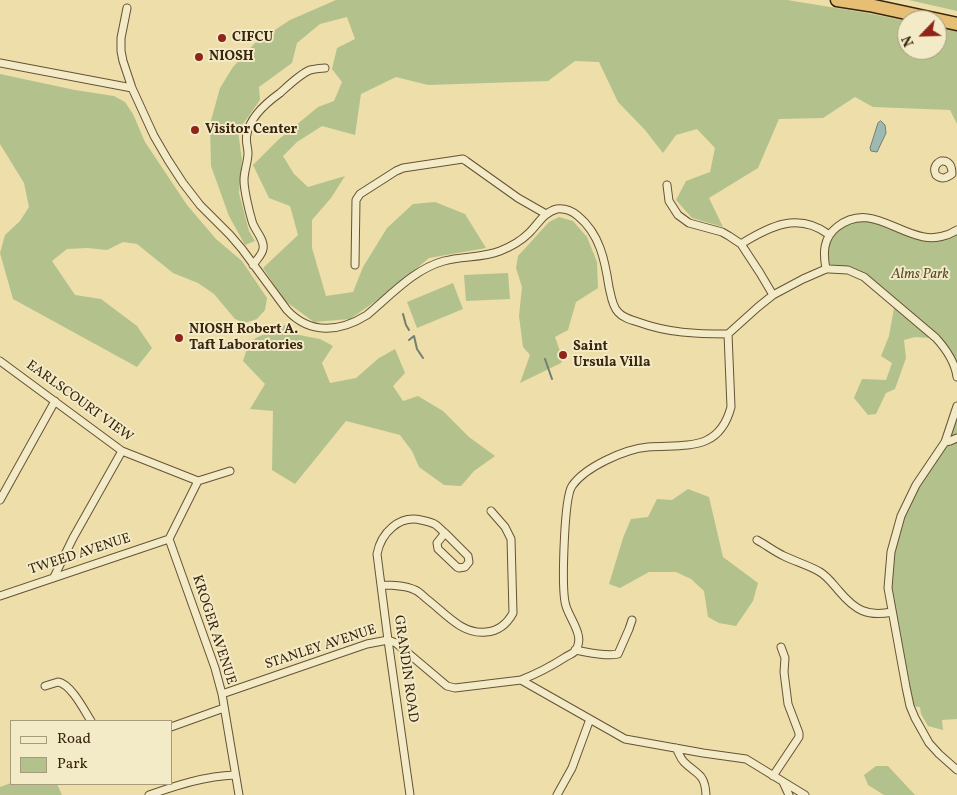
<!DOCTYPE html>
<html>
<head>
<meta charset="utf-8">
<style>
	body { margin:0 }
	#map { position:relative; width:957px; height:795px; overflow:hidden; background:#eddeaa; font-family:Vollkorn,serif }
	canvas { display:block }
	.legend { position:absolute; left:10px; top:720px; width:162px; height:65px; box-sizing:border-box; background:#f3eac8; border:1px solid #a89b7d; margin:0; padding:6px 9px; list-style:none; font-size:15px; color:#38250c }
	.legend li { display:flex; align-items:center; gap:10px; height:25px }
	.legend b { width:25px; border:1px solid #a89b7d }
	.north { position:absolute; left:897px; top:10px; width:50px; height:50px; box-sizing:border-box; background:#f3eac8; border:1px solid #a89b7d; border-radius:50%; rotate:246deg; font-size:14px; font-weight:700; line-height:20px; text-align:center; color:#38250c }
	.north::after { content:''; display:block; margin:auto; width:18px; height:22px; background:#8f2418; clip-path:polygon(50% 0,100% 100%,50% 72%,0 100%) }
</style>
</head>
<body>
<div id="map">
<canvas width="957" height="795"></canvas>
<ul class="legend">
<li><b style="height:6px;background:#f3eac8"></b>Road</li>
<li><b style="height:14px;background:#b3c28c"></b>Park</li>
</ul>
<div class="north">N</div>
</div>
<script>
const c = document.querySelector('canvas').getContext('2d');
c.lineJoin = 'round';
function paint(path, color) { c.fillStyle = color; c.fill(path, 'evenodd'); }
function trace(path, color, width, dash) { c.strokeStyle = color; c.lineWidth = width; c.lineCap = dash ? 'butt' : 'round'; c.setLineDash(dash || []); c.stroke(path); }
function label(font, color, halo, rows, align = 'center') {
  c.font = font + ' Vollkorn,serif'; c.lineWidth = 4; c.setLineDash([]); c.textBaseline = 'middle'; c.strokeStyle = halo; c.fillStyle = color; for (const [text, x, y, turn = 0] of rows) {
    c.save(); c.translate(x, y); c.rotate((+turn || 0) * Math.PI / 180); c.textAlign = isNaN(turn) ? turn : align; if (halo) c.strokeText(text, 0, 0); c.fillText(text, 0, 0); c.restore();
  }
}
paint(new Path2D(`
	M336 0H787L867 13 907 21V50H937V27L957 31V124L950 110 873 107 855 97 823 118 779 119 758 168 709 198 723 227 692 218 676 200 686 181 710 172 715 148 697 129 676 135 663 153 645 130 618 102 599 62 575 61 548 81 428 85 396 77 361 94 355 135 322 126 297 142 283 156 294 174 308 187 345 176 331 198 312 220V248L326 296 353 292 363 267 387 228 413 204 435 202 465 214 486 248 429 258 383 296 350 319 314 322 285 301 263 268 298 235 290 206 269 198 253 165 278 140 318 107 334 101 342 82 332 69 337 48 355 39 347 17 320 24 297 43 292 63 259 87 260 100 238 131 242 160 239 193 249 231 255 241 245 245 229 216 211 166 210 124 220 88 233 67 255 43 290 20Z
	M909 0H957V11Z
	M0 74 75 90 114 96 125 102 133 114 145 142 187 205 216 239 242 261 267 298 265 310 257 319 245 323 235 319 214 294 198 283 173 273 137 244 123 242 107 250 87 248 67 249 52 261 75 295 101 299 137 326 152 348 137 367 13 299 0 253 5 235 20 221 29 207 24 183 0 144Z
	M559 217 573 221 587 237 597 262 598 288 576 302 568 330 555 337 560 351 568 350 561 363 520 383 530 355 523 347 519 316 522 287 516 268 518 256 549 222Z
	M863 218 926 238 957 230V377L948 353 864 277 826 269 824 254 835 228Z
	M508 273 510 299 466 301 464 275Z
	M453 283 463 309 417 328 407 302Z
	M894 308 930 338 915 337 904 340 906 358 895 389 886 393 876 414 868 415 854 398 862 379 886 380 892 363 881 356 889 336Z
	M285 325 299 335 320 339 333 346 322 363 330 383 356 378 379 358 395 349 405 373 393 386 403 401 418 396 443 411 469 437 495 456 474 471 461 486 444 485 419 467 412 451 400 435 346 421 295 484 272 470 273 411 250 409 265 384 243 361 248 345 256 338Z
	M957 406V719L942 720 943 730 928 726 921 714 920 707 910 706 888 588 901 516 945 442Z
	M688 489 709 497 723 557 758 583 753 601 736 626 719 623 708 617 704 591 691 579 676 572H649L620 588 609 584 623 538 631 519 648 517 657 499 672 500Z
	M876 766H888L915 795H884L868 785 864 775Z
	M11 783V784H57L62 795H0V787Z`), '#b3c28c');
const water = new Path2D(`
	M881 121 885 125 886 133 877 152 871 151 870 148 878 123Z`);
paint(water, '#9cbab2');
trace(water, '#747e70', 1);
trace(new Path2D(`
	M403 314 406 325 409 330
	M414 336 417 349 423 358
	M409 340 414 336
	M545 359 552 379`), '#747e70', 2);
const minor = new Path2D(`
	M127 8 121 38V51L123 61 132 88 154 136 168 160 183 183 200 205 230 235 242 249 287 310C310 335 340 332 367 315 391 295 414 269 444 261 463 256 482 258 500 251 510 247 521 241 529 233 538 224 544 212 557 209 566 208 572 211 578 216 600 234 605 261 609 287 611 295 612 306 618 312 623 318 631 320 638 322 668 333 696 334 728 334L758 307 773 295 803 279 826 269H829L848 270 864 277 936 338C946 349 955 362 957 377
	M0 63 132 88
	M941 161C950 160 952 167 952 174 946 178 942 180 936 175 933 169 935 164 941 161Z
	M667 185 669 201 678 215 689 223 722 232 729 236 741 244 760 273 773 295
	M741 244C770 226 798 212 828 234
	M253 265C257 259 262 255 263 249 265 239 254 230 252 221 249 211 244 190 244 180 244 171 248 162 248 153 248 147 245 141 247 134 250 117 266 103 280 93 288 86 300 74 310 70 315 69 320 68 325 68
	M355 265 356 200 360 194 396 171 403 168 463 159 466 161 518 198 546 214
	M826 269C823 253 823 238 837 227 868 203 894 232 924 237 935 239 948 236 957 230
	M0 361 122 451 198 481 230 471
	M957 406 945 442 916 485 901 516 891 552 888 588 906 687 910 706 915 718 929 743 939 754 957 770
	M945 442 950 441 957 438
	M198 481 169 539 215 668 222 694 239 795
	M0 500 55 401
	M445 533 468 556 469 562 465 567 459 568 457 567 438 549 437 543Z
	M757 540C766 545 775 552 784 556 796 562 808 565 820 572 827 576 833 584 839 591 855 610 867 617 892 612
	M54 577 73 538 122 451
	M381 585C392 585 405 585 415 590 420 592 424 597 428 600 445 613 462 635 486 632 499 631 507 624 513 613L511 539 505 527 491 511
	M0 596 169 539
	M575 650C587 652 606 657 618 654L629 629 632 620
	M521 680C536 674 550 667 564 658 567 656 572 654 574 652 587 638 570 620 566 606 561 591 564 498 572 486 585 467 625 449 648 447 684 444 719 453 731 407L728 334
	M45 686 58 682C71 684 84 710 91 721
	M222 694 367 644 388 640 396 643 447 686 455 688 521 680 625 739 703 753 746 759 805 795
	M171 727 224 708
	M676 748C679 753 680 758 684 762 697 775 705 773 706 795
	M773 776 799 737V733L788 704 784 672 785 658 781 647
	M783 782 789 795
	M149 795C178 785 205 776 235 775
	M410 795 388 640 377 554C381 533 399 515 421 520 426 521 432 522 436 525 439 527 442 531 445 533
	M557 795 572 768 590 719`);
const motorway = new Path2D(`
	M837 0 869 5 957 24`);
trace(minor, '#655334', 9);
trace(motorway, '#38250c', 15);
trace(minor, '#f3eac8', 7);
trace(motorway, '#e6bf75', 12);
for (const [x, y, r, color] of [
	[222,38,5,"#8f2418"],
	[199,57,5,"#8f2418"],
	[195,130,5,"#8f2418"],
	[179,338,5,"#8f2418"],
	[563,355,5,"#8f2418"]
]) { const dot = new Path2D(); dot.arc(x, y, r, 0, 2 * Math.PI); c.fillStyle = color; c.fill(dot); trace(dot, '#f3eac8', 2); }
label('bold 14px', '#38250c', '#f3eac8', [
	["CIFCU",232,38],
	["NIOSH",209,57],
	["Visitor Center",205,130],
	["NIOSH Robert A.",189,330],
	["Taft Laboratories",189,346],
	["Saint",573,347],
	["Ursula Villa",573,363]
], 'left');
label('italic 14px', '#574c2c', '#f3eac8', [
	["Alms Park",920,275]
]);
label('14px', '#38250c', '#f3eac8', [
	["EARLSCOURT VIEW",79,402,36],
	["TWEED AVENUE",80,555,-18],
	["KROGER AVENUE",213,630,72],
	["STANLEY AVENUE",321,648,-18],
	["GRANDIN ROAD",405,669,82]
]);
</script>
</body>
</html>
